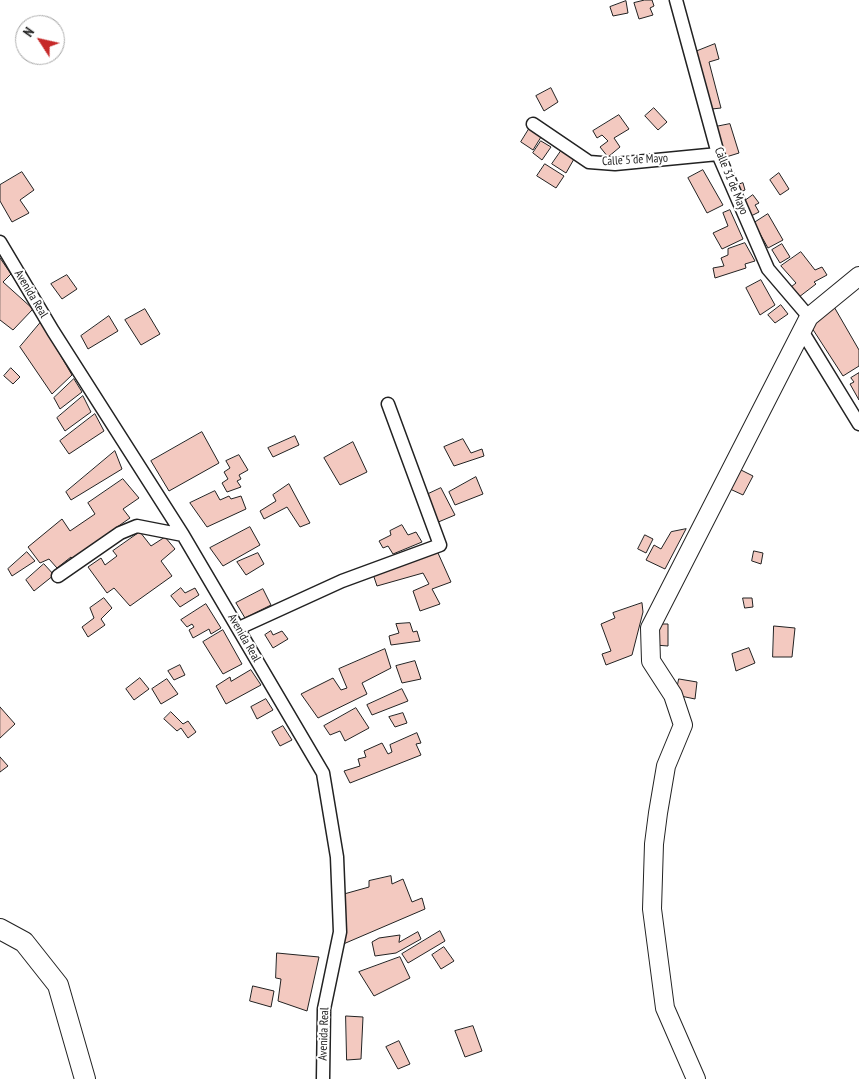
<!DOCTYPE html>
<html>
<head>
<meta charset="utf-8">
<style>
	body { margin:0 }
	#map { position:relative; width:859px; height:1079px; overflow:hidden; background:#fff; font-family:"PT Sans Narrow",sans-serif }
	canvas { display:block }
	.north { position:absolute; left:15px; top:15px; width:50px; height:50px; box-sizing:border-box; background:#fff; border:1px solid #a7a7a7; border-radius:50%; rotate:305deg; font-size:14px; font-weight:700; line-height:20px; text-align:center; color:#222 }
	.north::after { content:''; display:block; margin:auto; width:18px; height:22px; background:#c62828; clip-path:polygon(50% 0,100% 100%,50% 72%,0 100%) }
</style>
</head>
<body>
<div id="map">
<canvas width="859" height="1079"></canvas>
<div class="north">N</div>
</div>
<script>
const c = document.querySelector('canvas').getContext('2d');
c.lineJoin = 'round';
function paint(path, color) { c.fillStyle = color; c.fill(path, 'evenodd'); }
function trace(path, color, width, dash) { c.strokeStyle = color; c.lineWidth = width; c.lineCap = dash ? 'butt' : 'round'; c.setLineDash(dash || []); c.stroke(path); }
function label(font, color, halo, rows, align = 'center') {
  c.font = font + ' "PT Sans Narrow",sans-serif'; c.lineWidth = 4; c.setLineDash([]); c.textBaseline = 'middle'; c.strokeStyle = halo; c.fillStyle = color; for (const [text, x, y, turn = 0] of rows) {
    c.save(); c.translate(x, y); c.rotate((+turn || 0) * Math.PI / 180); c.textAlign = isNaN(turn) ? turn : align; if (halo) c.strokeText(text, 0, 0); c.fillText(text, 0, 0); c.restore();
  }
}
const building = new Path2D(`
	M645 0H652L654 6 650 8 653 15 639 19 634 3Z
	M626 1 628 13 613 16 610 7Z
	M715 44 719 59 709 62 721 108 712 109 695 52Z
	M551 88 558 102 544 111 536 96Z
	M654 108 667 122 658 130 645 116Z
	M619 115 629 129 614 138 620 147 608 157 600 147 608 141 602 135 597 138 593 131Z
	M730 124 739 153 726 157 715 127Z
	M529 129 541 137 533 150 521 142Z
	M541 141 551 147 542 160 533 153Z
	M561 151 574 159 566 173 552 164Z
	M545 164 564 176 556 188 537 176Z
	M703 170 723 205 707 213 688 178Z
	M22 172 34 190 20 200 29 213 12 222 0 201V185Z
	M779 173 789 189 780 195 770 180Z
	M743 183 745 190 738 193 735 186Z
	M753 195 759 203 755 205 759 212 751 216 742 203Z
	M730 210 743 239 722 249 713 233 728 226 723 213Z
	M768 214 783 240 768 248 754 223Z
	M745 243 755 261 745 264 746 268 715 278 713 268 724 266 721 258 728 255V249Z
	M782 244 790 257 780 263 772 250Z
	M801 252 815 270 822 267 827 275 814 282 816 284 799 297 791 287 796 283 781 266Z
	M0 258 11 274 3 282 33 309 13 330 0 320Z
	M67 275 77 289 62 299 51 284Z
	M761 280 775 305 760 315 746 288Z
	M781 305 788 314 775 323 768 315Z
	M833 305 859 350V366L843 376 810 325Z
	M145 309 160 334 141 345 125 320Z
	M109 316 118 331 88 349 81 336Z
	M41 322 72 375 52 394 20 347Z
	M11 368 20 377 13 384 4 376Z
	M859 373V400L850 384 854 382 851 378Z
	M74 379 82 392 60 409 54 398Z
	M83 396 91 412 65 431 57 418Z
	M95 414 104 431 69 454 60 441Z
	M202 432 219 463 169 491 151 461Z
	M295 436 299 445 273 457 268 448Z
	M463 439 471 453 482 449 484 456 454 466 444 447Z
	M353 442 367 472 340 485 324 458Z
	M115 451 122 469 71 500 66 492Z
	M239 455 248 470 239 475 241 479 237 481 241 487 227 492 222 483 228 479 224 472 230 468 226 461Z
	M739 469 753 476 743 495 730 489Z
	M476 477 483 494 455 505 449 492Z
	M123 479 139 498 123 509 130 518 80 553 75 562 71 557 57 568 49 559 40 563 28 547 62 519 70 531 95 514 88 503Z
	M289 484 310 523 300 527 287 507 264 519 260 511 276 501 273 495Z
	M441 488 455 515 436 523 424 496Z
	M215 491 220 500 229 496 231 499 241 496 246 509 207 527 190 503Z
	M402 525 408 535 416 532 422 542 393 554 388 546 383 548 379 541 391 535 390 531Z
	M250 527 260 545 223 566 210 548Z
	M686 529 665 569 646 560 654 545 661 549 671 532Z
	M140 532 151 546 165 537 175 549 161 561 172 576 130 606 114 588 107 593 88 567 101 558 105 565 117 556 113 551Z
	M645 535 653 539 646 553 638 549Z
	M754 551 763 553 761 564 752 561Z
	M27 552 35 561 12 576 8 569Z
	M258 553 264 564 246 575 237 562Z
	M438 553 451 582 432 589 440 604 420 611 413 591 429 584 423 573 377 586 373 574Z
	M44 564 54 575 34 591 26 580Z
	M181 588 185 593 195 588 199 595 180 607 171 596Z
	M263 589 271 605 245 618 236 603Z
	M104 598 112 608 101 619 105 625 88 637 82 627 94 618 90 608Z
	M743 598H752L753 607 745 608Z
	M642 603 643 612 632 655 606 665 602 654 611 651 601 624 615 618 613 613Z
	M206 604 221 628 211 634 209 629 193 638 189 630 194 627 192 624 187 627 181 620Z
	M410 623 413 632 417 631 420 641 391 645 389 636 399 633 396 624Z
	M657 624H668V646L655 645Z
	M774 626 795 628 792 657H773Z
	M223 630 242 664 223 674 203 642Z
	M271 631 273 635 282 631 288 639 273 648 265 635Z
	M749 648 755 663 736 671 732 654Z
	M385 649 391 668 362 683 367 694 318 718 301 694 333 678 341 690 347 688 339 669Z
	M415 661 421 679 402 683 396 666Z
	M180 665 185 675 174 680 168 671Z
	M251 670 261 685 226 704 216 686 230 677 231 681Z
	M140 678 149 689 134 700 126 689Z
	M167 679 178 694 161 704 152 689Z
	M679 679 697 682 695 699 676 695Z
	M402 689 408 701 372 715 367 705Z
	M266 699 273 710 257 719 251 707Z
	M0 707 15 724 0 738Z
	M356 708 369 728 345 741 340 731 330 735 324 726Z
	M171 712 183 724 188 721 196 732 188 738 181 728 177 731 164 719Z
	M403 713 407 723 395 727 389 717Z
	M283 726 292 740 280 746 272 732Z
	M417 733 421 743 416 744 421 755 350 783 344 771 360 766 358 759 366 757 364 751 382 743 388 754 392 752 390 745Z
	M0 757 8 766 0 772Z
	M391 876 392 884 403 879 412 902 422 898 425 909 341 945 344 894 369 887V881Z
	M440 931 445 941 408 963 402 954Z
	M418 932 421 939 396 953 375 956 372 942 379 938 400 935 399 942Z
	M444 947 454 961 441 969 432 955Z
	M277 953 319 957 307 1011 278 1001 281 979 276 978Z
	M400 957 410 978 374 996 359 972Z
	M253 986 274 991 271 1007 250 1001Z
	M346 1016 363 1017 361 1059 347 1060Z
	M473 1026 482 1051 465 1057 455 1031Z
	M399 1041 410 1064 398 1069 386 1047Z`);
paint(building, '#f3c9c0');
trace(building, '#222', 1);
const street = new Path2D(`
	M676 0 718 154 768 269 809 317
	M533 124 589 162 615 164 718 154
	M0 242 53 331 183 535 323 773 337 857 340 932 324 1009 323 1079
	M802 331 859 424
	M58 576 120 533 137 526 183 535
	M239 628 342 581 440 545 388 404`);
const secondary = new Path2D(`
	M696 1079 665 1008 652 909 654 844 658 813 666 766 683 725 673 695 651 661 650 628 809 317 859 276`);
const primary = new Path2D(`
	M0 929 24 942 58 985 85 1079`);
trace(street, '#222', 15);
trace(secondary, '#222', 20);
trace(primary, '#222', 22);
trace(street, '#fff', 12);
trace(secondary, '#fff', 18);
trace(primary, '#fff', 20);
label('12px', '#222', '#fff', [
	["Calle 5 de Mayo",635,160,-3],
	["Calle 31 de Mayo",731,181,68],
	["Avenida Real",31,294,59],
	["Avenida Real",244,638,60],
	["Avenida Real",324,1034,-88]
]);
</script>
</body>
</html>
